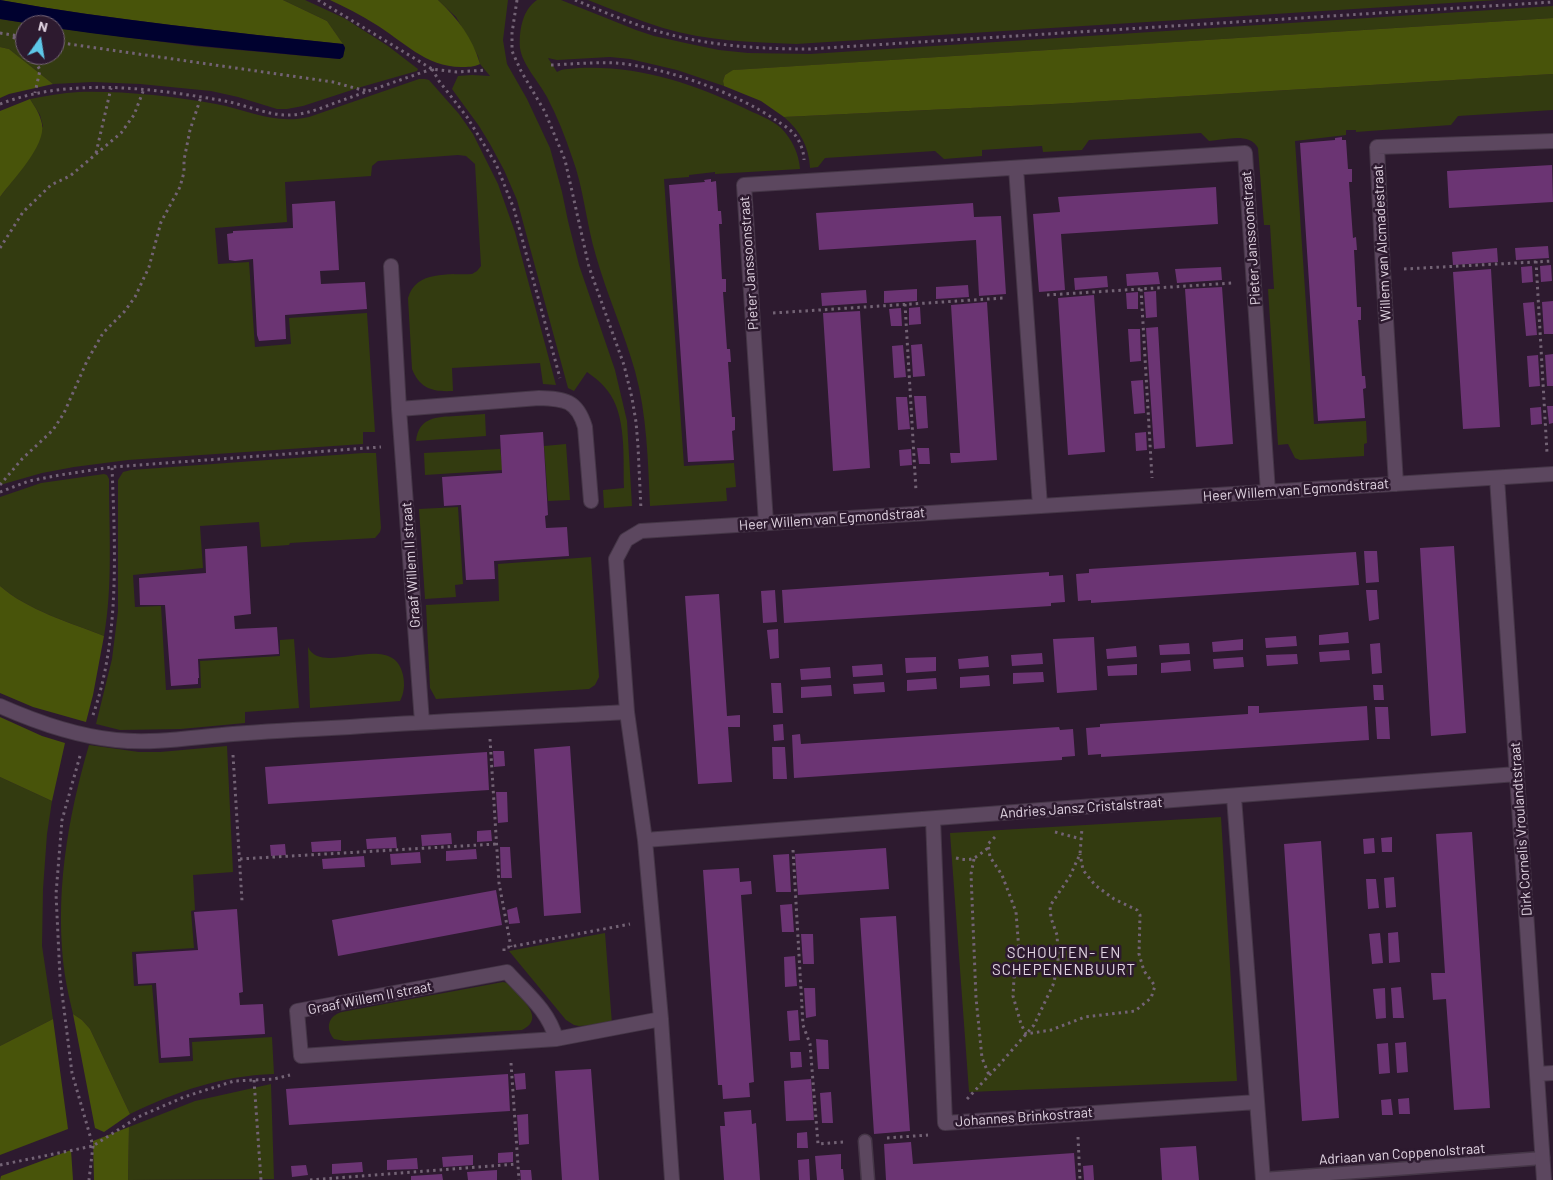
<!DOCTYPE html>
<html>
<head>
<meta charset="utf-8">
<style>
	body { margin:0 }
	#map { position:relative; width:1553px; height:1180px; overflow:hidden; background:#2d1a2f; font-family:Barlow,sans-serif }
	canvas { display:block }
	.north { position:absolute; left:15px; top:15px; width:50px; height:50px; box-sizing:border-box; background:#2d1a2f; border:1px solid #756476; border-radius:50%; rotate:13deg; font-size:14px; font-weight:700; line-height:20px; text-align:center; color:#e0d3e1 }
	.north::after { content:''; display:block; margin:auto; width:18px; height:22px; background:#5dc7e8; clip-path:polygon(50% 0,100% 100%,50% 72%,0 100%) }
</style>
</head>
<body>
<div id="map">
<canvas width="1553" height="1180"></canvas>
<div class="north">N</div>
</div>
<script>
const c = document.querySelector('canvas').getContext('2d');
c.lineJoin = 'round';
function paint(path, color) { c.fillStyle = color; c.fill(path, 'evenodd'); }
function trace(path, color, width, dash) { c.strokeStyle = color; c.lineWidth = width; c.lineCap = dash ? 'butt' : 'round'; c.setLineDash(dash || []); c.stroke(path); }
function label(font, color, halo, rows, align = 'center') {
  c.font = font + ' Barlow,sans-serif'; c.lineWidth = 5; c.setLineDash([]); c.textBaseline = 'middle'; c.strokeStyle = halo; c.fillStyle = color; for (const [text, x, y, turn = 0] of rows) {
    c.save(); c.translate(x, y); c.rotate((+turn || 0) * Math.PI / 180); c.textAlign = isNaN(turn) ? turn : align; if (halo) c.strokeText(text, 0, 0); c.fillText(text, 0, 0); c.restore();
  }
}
paint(new Path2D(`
	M283 0H305L344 18 388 46 418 69 417 71 361 87 303 106 287 109H277L238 97 211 91 140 84 93 82 53 84 9 49 0 47V19L38 25H25V55H55V28L194 46 339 59 343 57 345 47 327 21Z
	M438 0H508L503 40 507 64 527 99 550 148 562 192 568 221 579 265 615 370 627 421 632 506 604 508 603 490 624 488C623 459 627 414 607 390 602 383 594 377 587 372L574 391 568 388 517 200 504 170 490 144 479 126 452 89 458 76 472 75 490 76 480 64 478 56 456 17Z
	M537 0H561L636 30 654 36 690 44 719 50 748 53 810 54 1553 6V18L734 70 725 75 723 81 724 86 677 70 630 59 610 57 557 60 548 58 557 72C563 68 572 69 579 68 637 65 693 83 744 108 756 114 771 119 781 128 792 139 799 154 800 169L715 174V172L689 175V177L664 179 684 466 734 463 736 487 726 488 727 501 650 506C648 461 647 415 635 371 624 332 607 295 596 256 586 223 584 189 572 157 565 136 557 116 547 97 539 82 522 64 520 48 519 31 522 10 537 0Z
	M588 0H1498L796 44C751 42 706 41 663 28 638 20 613 10 588 0Z
	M1553 74V110L1458 116 1451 125 1356 132V130H1346V135L1295 141 1314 424 1366 421 1367 443 1364 444V456L1300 460 1295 458 1288 444 1278 445 1268 289H1274L1270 225H1264L1258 148C1249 132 1225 140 1209 141L1201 133 1089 140 1082 150 1043 152 1042 146 982 150V156L944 159 935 151 825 158 818 167 810 168C809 146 800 131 784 117L1073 103Z
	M419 79H425L429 80 459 114 473 134 498 184 515 232 556 385 543 384 540 363 452 368 453 391C433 392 420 389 412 369L408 298C416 270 449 275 472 274L477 271 481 266 475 164 466 156 458 155 378 161 372 166 371 176 285 182 287 222 215 228 218 264 249 262 255 347 291 344 289 318 367 313 375 432H363V444L128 460 74 467 42 473 0 485V197L12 181 43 126 40 115 30 99C46 96 62 93 79 92 124 91 171 96 216 104 249 110 274 125 309 117Z
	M485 414 486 436 416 441C419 417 436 417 456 416 466 415 475 415 485 414Z
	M566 444 570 500 548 501 544 446Z
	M500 449 503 470 425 475 424 453Z
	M363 453H376L381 528 380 532 375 538 290 543 289 545 261 547 259 522 200 526 203 568 133 575 135 607 161 606 166 690 201 688 200 661 280 656V640L294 639 299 708 245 712V723L181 729 120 730 96 724 112 659 118 611V480L123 472 131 470Z
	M104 474 107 475 109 479C109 530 113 586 104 636 71 623 27 610 0 586V497L41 483Z
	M458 507 463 584 455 585 456 597 425 599 419 509Z
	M591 557 599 677 595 685 589 689 436 699 430 688 426 605 499 601 498 564Z
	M308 647C322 678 393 628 403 675 405 685 404 693 400 701L310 708Z
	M89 745 139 752H160L227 746 233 872 193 875 195 910 191 911 194 948 132 952 134 986 152 985 159 1063 193 1061 192 1042 272 1037 274 1074C220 1076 178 1091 130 1114L90 1029 82 1020 73 1014C70 1001 67 989 65 976 54 898 67 820 89 745Z
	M0 777 52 801 47 834 43 889 42 946 53 1019 0 1046Z
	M1221 817 1237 1081 969 1092 950 833Z
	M605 933 612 1024 579 1026 574 1025 566 1020 509 951Z
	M503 982C512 983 516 990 521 997 531 1009 540 1021 522 1030L345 1041 334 1039C325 1028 328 1016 342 1012Z
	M271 1084 274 1179 128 1180 129 1127 195 1101Z`), '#333b10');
paint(new Path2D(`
	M0 0H283L327 21 343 44C229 32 113 20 0 0Z
	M330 0H438C458 19 472 37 480 64 474 67 468 67 461 67 426 67 403 41 375 24 361 15 345 7 330 0Z
	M1553 18V74L1073 103 784 117 761 101 724 86 723 81 725 75 733 70Z
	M0 47 9 49 53 84 9 94 0 98Z
	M30 99C35 107 40 114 42 124 46 146 13 179 0 197V111Z
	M0 586C27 610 71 623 104 636L93 695 86 722 33 707 0 693Z
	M0 717 42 736 65 743 52 801 0 777Z
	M73 1014 82 1020 90 1029 130 1114 104 1132 95 1128Z
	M53 1019 68 1129 0 1155V1046Z
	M129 1127 128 1180H94L93 1141Z
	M71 1150 73 1180H0L1 1176Z`), '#48540a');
paint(new Path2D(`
	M0 0C113 20 229 32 343 44L345 48 343 57 340 59C244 50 149 42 55 28V25H38L0 19Z`), '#00012f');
paint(new Path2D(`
	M1342 137V140H1346L1348 169H1352V182H1349L1353 238 1356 237 1357 250H1354L1357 307H1361V320H1358L1362 376H1365L1366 388 1363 389 1365 418 1318 421 1300 143 1335 140V138Z
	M1552 165 1553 202 1449 208 1447 171Z
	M711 179V182L716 181 718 211H721L722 224H719L722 279H726V292H723L727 349H730L731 362H728L732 417H735V430L732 431 734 460 688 462 669 185 705 182 704 180Z
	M1216 187 1218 224 1061 234 1065 290 1039 292 1033 214 1060 212 1058 197Z
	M335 201 339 270 320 271 321 284 365 282 367 309 285 315 286 339 259 341 257 335 253 259 235 261 229 260 227 234 233 233V231L293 228 292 204Z
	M973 203 974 217 1001 216 1006 294 979 296 976 240 819 250 816 213Z
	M1548 246 1549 258 1516 260 1515 248Z
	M1497 248 1498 262 1453 265 1452 252Z
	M1551 265 1552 281 1541 282 1540 266Z
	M1532 266 1533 282 1522 283 1521 267Z
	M1221 267 1222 280 1177 283 1175 269Z
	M1491 269 1500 427 1463 429 1453 272Z
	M1158 272 1160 284 1127 286 1126 274Z
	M1107 276 1108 287 1075 290 1074 278Z
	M968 285 969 297 936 299V287Z
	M1222 287 1233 444 1196 447 1185 289Z
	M917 289V301L884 303V291Z
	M866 290 867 303 822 306 821 293Z
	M1156 291 1157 317 1146 318 1144 292Z
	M1138 292V309H1127L1126 293Z
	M1094 295 1105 452 1068 455 1058 298Z
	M1553 301V334H1544L1542 302Z
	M987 302 997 460 951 463 950 453H960L951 305Z
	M1534 302 1537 335 1526 336 1523 303Z
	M920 307 921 324 909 325V308Z
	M901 308 902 326H891L889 309Z
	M860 311 870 468 833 471 823 313Z
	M1158 327 1165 448 1154 449 1146 328Z
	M1128 329H1140L1141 361 1130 362Z
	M922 344 925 376 913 377 911 345Z
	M903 345 906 377 894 378 892 346Z
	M1553 354V386H1547L1545 355Z
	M1538 355 1540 386 1529 387 1527 356Z
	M1143 380 1145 413 1134 414 1131 381Z
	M914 396H926L928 428 917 429Z
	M896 397H907L910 429 898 430Z
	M1547 406H1553V423L1549 424Z
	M1541 407 1542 424 1531 425 1530 408Z
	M543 432 548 515 545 516 546 528 567 527 569 556 494 561 495 579 466 580 461 505 444 506 442 477 502 473 500 435Z
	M1146 432 1147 450 1136 451 1135 433Z
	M917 448H929L930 464H919Z
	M911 449 912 465 900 466 899 450Z
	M247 546 251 614 234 616 235 629 277 627 279 654 198 659 199 678H198V684L171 686 165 605H140L139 578 206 573 205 549Z
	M1454 546 1466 733 1431 736 1420 548Z
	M1364 551H1377L1379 582 1366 583Z
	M1356 552 1359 585 1091 603V600L1078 601 1076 574 1089 573V569Z
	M1049 572V576L1063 575 1065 602 1051 603V606L784 623 782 590Z
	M775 590 777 622 763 623 761 591Z
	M1366 590H1377L1379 619 1369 621Z
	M719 594 727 716 740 715V727H728L732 782 698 784 685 596Z
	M778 629 779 658 770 659 767 630Z
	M1348 632 1349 643 1319 645V635Z
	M1296 636 1297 646 1266 648 1265 638Z
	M1094 637 1097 690 1057 693 1053 639Z
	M1243 639V650L1213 652 1212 642Z
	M1189 643 1190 654 1160 655 1159 645Z
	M1380 643 1382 673 1372 674 1370 644Z
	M1136 646 1137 657 1107 659 1106 649Z
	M1349 650 1350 660 1320 662 1319 652Z
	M1042 653 1043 664 1012 666 1011 655Z
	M1297 654 1298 664 1267 666 1266 655Z
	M988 656 989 667 959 669 958 659Z
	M936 657V671L906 673 905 658Z
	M1243 657 1244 667 1214 669 1213 659Z
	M1190 660 1191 671 1161 673V663Z
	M882 664 883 675 853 677 852 666Z
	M1137 664V675L1108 676 1107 666Z
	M830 667 831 678 801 680 800 669Z
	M1043 672 1044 682 1013 684V673Z
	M989 675 990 686 960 688V677Z
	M936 678 937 689 907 691V680Z
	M884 682 885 692 854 694 853 684Z
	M771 683H781L783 713H773Z
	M831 685 832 696 801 698V687Z
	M1373 685H1383L1384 700H1374Z
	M1248 706H1259V713L1367 706 1369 740 1101 757V754L1088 755 1086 728 1100 727V724L1248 714Z
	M1375 707H1388L1390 739H1377Z
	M783 724 784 740 774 741 773 725Z
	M1059 727 1060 730 1073 729 1075 756 1062 757V760L794 778 792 735 800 734 801 744Z
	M570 746 581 913 544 916 534 749Z
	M772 747H785L787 779H773Z
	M493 751H504L505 766 494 767Z
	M487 752 489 790 268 804 265 767Z
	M496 792H507L508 822 498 823Z
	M491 830 492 841 477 842V831Z
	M1472 832 1490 1108 1454 1110 1446 999 1433 1000 1431 973H1445L1436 834Z
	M451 833 452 844 422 846 421 835Z
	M396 837 397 848 367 849 366 839Z
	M1392 837V852H1382L1381 838Z
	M1374 838 1375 853 1364 854 1363 839Z
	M341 840V851L312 852 311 842Z
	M1321 841 1339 1118 1302 1121 1284 844Z
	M285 844 286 855 271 856 270 845Z
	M500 847H510L512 878H501Z
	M886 848 889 889 798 895 795 854Z
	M476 849 477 859 446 861V851Z
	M420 852 421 863 391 865 390 854Z
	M789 854 791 892H776L773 855Z
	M364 856 365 867 323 869 322 859Z
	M739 868 740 882 751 881 752 894 741 895 754 1082 749 1083 750 1097 723 1099 722 1085H718L703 870Z
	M1394 877 1396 907 1386 908 1384 878Z
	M1366 879H1376L1379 908 1368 909Z
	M496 890 502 925 338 956 332 920Z
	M792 904 794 932H782L780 905Z
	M517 907 520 923 509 924 507 910Z
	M237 909 243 992 239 993 240 1005 263 1004 265 1034 189 1038 190 1056 161 1058 156 983 138 984 136 954 198 950 194 912Z
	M896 916 910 1131 874 1134 860 918Z
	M1398 932 1400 962 1389 963 1388 933Z
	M1380 933 1383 963 1372 964 1369 934Z
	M801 934H813L814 964H803Z
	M795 956 797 986 785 987 784 957Z
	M1401 987 1404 1018H1393L1391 988Z
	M804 988H815L816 1016 806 1018Z
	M1385 988 1386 1018 1376 1019 1373 989Z
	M798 1010 800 1040 789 1041 787 1011Z
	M816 1039 828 1040 829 1069H818Z
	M1406 1042 1408 1072 1397 1073 1395 1043Z
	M1388 1043 1390 1073 1379 1074 1377 1044Z
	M790 1052H801L802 1067 791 1068Z
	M591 1069 599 1180H562L555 1071Z
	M525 1073 526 1089 516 1090 514 1074Z
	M508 1074 510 1111 289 1125 286 1089Z
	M811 1079 814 1120 786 1121 784 1081Z
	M831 1092 833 1123H822L820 1093Z
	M1409 1098 1410 1114H1399L1398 1099Z
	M1391 1099 1393 1115H1382L1381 1100Z
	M751 1110 752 1124 756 1123 760 1180H724L720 1126H725L724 1112Z
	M528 1114 529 1144 519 1145 517 1115Z
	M807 1132 808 1148H797V1133Z
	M911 1142 913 1164 1074 1153 1076 1180H886L884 1144Z
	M1196 1146 1199 1180H1162L1160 1148Z
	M513 1152V1162L498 1163V1153Z
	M841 1154V1169H843L844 1180H817L815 1156Z
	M473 1155V1165L443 1167 442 1157Z
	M417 1158 418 1169 387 1170V1160Z
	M809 1159 810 1180H799L798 1160Z
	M362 1162 363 1172 332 1174V1164Z
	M306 1165 308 1175 292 1177 291 1166Z
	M1093 1165 1094 1180H1084L1083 1166Z
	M497 1170V1180H468L467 1172Z
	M520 1170H531L532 1180H521Z
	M442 1174 443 1180H411V1176Z`), '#6b3473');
const service = new Path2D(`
	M865 1141 868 1180
	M1263 1179 1543 1158`);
const minor = new Path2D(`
	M1016 168 1040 506
	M391 266 399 409 422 722
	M399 409 539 398C565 399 577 400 585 427L591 501
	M1497 478 1544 1180
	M1396 484 1383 270 1377 147 1553 141
	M766 523 744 185 1245 153 1268 492
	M0 706C36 722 76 736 116 740 155 744 194 737 233 734 272 731 311 729 350 727 442 721 535 717 627 712
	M1234 797 1263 1180
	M933 819 945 1123 1257 1102
	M645 840 1517 774
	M556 1039C549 1011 526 993 507 972L297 1011 301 1056 556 1039 661 1019
	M1537 1074 1553 1073
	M672 1180 661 1019 645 840 627 712 616 559 626 540 641 531 1553 474`);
trace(service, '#453647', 15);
trace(minor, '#453647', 16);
trace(new Path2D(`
	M318 0 432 69 457 72 486 70
	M517 0 512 33V51L521 71 545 112 565 160 589 267 624 365 632 398 636 422 638 446 641 510
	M575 0C604 12 634 25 664 33 711 46 761 49 809 49L1553 2
	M0 33 25 37
	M13 37 25 45
	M55 42 333 82 362 90H368
	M32 55 40 70 35 93
	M551 65C573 64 594 62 616 63 665 67 737 93 777 121 783 125 790 129 795 135 800 141 804 152 804 160
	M432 69 439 81 467 117 496 164 514 209 560 378
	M0 104C71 77 151 88 225 101 246 105 269 116 291 115 310 114 328 105 346 99 374 89 403 79 432 69
	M96 153 111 88
	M0 248 23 212 51 185 70 176 121 133 134 115 144 89
	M1536 261 1547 453
	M1404 269 1553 261
	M1141 289 1152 478
	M1047 295 1233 283
	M905 304 916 491
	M773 313 1004 298
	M0 485 22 459 53 430 64 413 87 361 103 333 124 312 135 297 149 267 161 222 180 187 184 172V160L190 130 201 97
	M0 492 29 481 60 475 112 467 381 447
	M93 715C120 638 115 547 112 467
	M490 739 499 883 511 947
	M233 755 242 901
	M80 756 62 820 56 894 60 977 72 1073 93 1146 89 1180
	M1055 832 1081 839
	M995 837 988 844 990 857 1002 875 1016 912 1020 964 1014 978 1013 996 1021 1024 1026 1034 1051 1030 1085 1017 1135 1011 1151 998 1155 986 1144 971 1139 954 1140 915 1137 910 1114 899 1095 885 1083 870 1080 854
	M793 850 803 1025 810 1044 818 1144 843 1142
	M956 858C973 862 975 858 988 848
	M240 859 496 844
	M974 859 971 874 976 998 982 1058 989 1075
	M504 951V948L630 924
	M511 1063 519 1180
	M254 1080 261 1180
	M967 1099 999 1065 1034 1025 1053 985 1058 965V952L1057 935 1051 918 1050 906 1070 876 1080 854 1082 828
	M1078 1137 1080 1180
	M887 1138 928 1135
	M0 1165 93 1146 138 1117 184 1097 234 1081 274 1079 290 1075
	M310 1180 517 1164`), '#736375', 3, [2.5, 4]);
trace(service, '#5c475f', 12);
trace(minor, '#5c475f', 14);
label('14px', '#e0d3e1', '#2d1a2f', [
	["Pieter Janssoonstraat",1251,238,-94],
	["Willem van Alcmadestraat",1382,243,-93],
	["Pieter Janssoonstraat",749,263,-94],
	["Heer Willem van Egmondstraat",1296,490,-4],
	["Heer Willem van Egmondstraat",832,519,-4],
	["Graaf Willem II straat",411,565,-94],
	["Andries Jansz Cristalstraat",1081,808,-4],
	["Dirk Cornelis Vroulandtstraat",1521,829,-94],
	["Graaf Willem II straat",370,998,-11],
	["Johannes Brinkostraat",1024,1117,-4],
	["Adriaan van Coppenolstraat",1402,1154,-4]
]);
c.letterSpacing = '1px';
label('15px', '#e0d3e1', '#2d1a2f', [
	["SCHOUTEN- EN",1064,953],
	["SCHEPENENBUURT",1064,970]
]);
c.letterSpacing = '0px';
</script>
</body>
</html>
